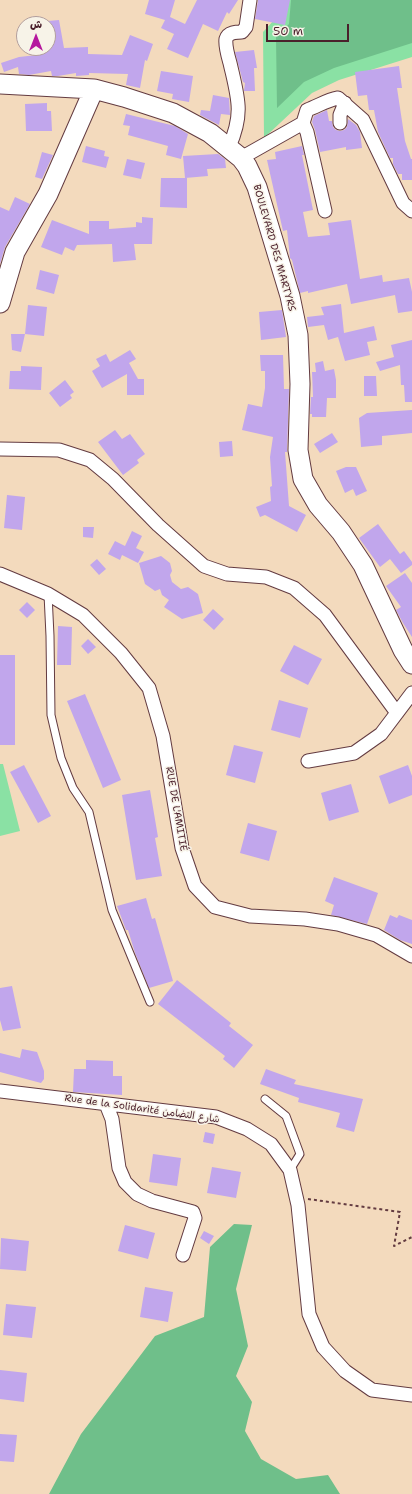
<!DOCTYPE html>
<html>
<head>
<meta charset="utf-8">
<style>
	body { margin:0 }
	#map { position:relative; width:412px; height:1494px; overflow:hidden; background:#f3dabd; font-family:"Shantell Sans","Playpen Sans Arabic",sans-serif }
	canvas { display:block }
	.north { position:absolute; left:16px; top:16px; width:40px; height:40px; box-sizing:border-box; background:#f7f3e8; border:1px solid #b29e9c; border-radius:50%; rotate:0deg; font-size:11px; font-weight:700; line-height:16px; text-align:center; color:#4a1f2b }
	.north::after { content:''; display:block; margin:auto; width:14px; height:18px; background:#b5179e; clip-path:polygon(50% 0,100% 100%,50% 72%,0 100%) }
	.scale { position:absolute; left:266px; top:24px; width:83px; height:18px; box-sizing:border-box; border:2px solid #4a1f2b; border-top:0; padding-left:5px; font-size:12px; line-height:14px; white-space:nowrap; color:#4a1f2b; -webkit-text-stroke:3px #f7f3e8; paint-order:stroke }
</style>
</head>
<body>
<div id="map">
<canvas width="412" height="1494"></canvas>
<div class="north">ش</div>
<div class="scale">50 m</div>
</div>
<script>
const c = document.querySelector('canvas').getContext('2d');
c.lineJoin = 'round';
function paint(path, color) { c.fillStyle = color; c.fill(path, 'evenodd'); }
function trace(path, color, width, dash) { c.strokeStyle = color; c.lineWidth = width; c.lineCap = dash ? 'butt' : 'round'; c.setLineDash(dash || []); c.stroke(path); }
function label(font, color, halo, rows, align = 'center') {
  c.font = font + ' "Shantell Sans","Playpen Sans Arabic",sans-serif'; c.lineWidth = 3; c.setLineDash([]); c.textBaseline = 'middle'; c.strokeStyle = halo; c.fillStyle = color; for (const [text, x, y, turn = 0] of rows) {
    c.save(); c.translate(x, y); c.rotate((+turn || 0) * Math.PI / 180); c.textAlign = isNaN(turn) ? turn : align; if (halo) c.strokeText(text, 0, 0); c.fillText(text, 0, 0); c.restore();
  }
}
paint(new Path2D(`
	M278 0H412V57L339 80 312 93 264 138 263 32 276 18Z
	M0 764H3L20 831 0 836Z`), '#8ae1a4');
paint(new Path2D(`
	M291 0H412V43L334 68 304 82 277 108 276 37 289 24Z
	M234 1224 252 1225 236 1289 248 1346 236 1376 252 1402 245 1431 261 1459 296 1479 328 1475 340 1494H49L81 1434 155 1336 204 1317 210 1247Z`), '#6fbf8a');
paint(new Path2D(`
	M149 0H175L170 17 185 24 197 0H238L229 14 227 12 218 31 203 24 188 58 167 49 174 34 161 28 165 20 145 14Z
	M258 0H290L285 25 255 19Z
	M59 20 64 48 88 47V54L122 55 130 35 153 44 147 61 145 60 140 88 126 85 128 74 89 73V75L76 76V73L58 76H52L51 71 29 75 19 74 18 67 4 72 1 63 19 57 37 55 36 48H48V21Z
	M254 50 257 68H254L255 91H244L245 83 243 82 235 52Z
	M399 66 402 88H397L405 141 411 159H412V180H402V174H398L393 164V158H390L378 132 374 110H369L367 95 358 96 355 72Z
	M161 71 193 76 189 102 172 99 173 94 157 91Z
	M213 95 229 98 230 115 221 114 219 125 200 115 201 110 210 111Z
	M47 103V111H51L52 131H26L25 104Z
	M327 110 329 121H332L333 127 336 130 340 131 344 130 347 127 348 119 356 125 360 132 362 148 346 150V147L320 152 315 130 312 122 314 116Z
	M126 114 175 126 188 134 181 159 166 155 168 146 128 135 130 126 123 125Z
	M86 146 105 151 104 156 109 157 106 168 82 162Z
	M302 146 304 155H302L313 210 303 212 308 237 330 235 328 223 351 220 360 279 382 275 383 282 409 278 412 292V311L398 313 395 295 351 304 347 284 308 293V291L300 293 292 260 290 258 287 230 283 231 267 160 276 159 275 152Z
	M42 152 53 155 42 179 35 177Z
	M218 154 225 159 226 168 207 169 208 176 185 178 183 156Z
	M127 159 145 163 141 179 123 175Z
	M161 178H187V208L160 207Z
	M15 197 30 204 5 247 0 264V207L9 211Z
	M142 217 153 218 152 244H134L136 260 113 262 112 244 77 245 74 251 65 247 62 255 41 247 52 220 89 234V221H109V229L136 227V222L142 223Z
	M40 270 59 275 54 294 36 289Z
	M341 304 344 333 374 326 377 340 367 342 370 355 345 361 338 337 328 340 324 325 308 327 307 317 324 315 321 307Z
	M28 305 47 307 44 336 25 334Z
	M282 310 286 337 261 340 259 312Z
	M11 334H25L21 352 12 350Z
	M412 340V402H405L404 385H401L400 365 380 371 376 362 394 357 391 345Z
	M130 350 136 359 129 363 138 379H144V395H127V374L102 388 92 371 100 366 96 359 106 354 110 362Z
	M260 355H283L284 389H289L287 452H285L289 506 306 515 297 532 265 515 260 517 256 507 271 501 270 487 272 486 270 457 273 437 242 430 248 404 262 407 265 388V371H261Z
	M323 361 325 371 334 369 336 380V398H327L326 417H312V414H310L311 397H313L312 372H316L315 363Z
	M21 366 42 367 41 390 9 389 10 371H21Z
	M364 376H376L377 396H364Z
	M65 380 74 392 70 395 72 398 60 407 49 393Z
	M412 410V433L382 436V445L361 447 359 418 367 413Z
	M115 430 122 439 130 434 145 454 137 460 139 463 123 475 98 442Z
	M332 433 338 442 320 453 314 444Z
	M232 441 233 456 220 457 219 442Z
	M346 467H356L367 491 356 496 353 489 345 493 336 471Z
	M7 495 25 497 22 530 4 528Z
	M378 524 400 554 404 551 412 562V565L401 573 390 559 380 567 359 538Z
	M83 527H94L93 538 83 537Z
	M132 531 142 536 136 548 144 552 138 563 122 555 120 560 108 554 115 541 125 546Z
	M161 556 170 563 172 571 170 575 172 582 181 589 188 587 198 594 203 613 182 619 164 607 169 600 162 595 160 589 155 591 145 584 139 563Z
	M97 559 106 569 99 575 90 565Z
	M405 573 412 583V637L403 623 396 610 401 607 386 586Z
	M27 602 35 610 27 618 19 610Z
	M213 609 224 619 214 630 203 620Z
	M58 626 72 627 71 665H57Z
	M88 639 96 647 88 654 81 646Z
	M294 645 322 659 308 685 280 671Z
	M0 655H15V745H0Z
	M85 694 121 780 103 788 67 701Z
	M279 700 308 708 300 738 271 730Z
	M234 745 263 752 255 783 226 775Z
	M24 765 51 816 38 823 10 772Z
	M408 765 412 776V795L389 804 379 776Z
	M351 784 359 812 329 821 321 793Z
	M150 790 158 837 155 838 162 876 136 880 122 795Z
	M248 823 277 831 269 861 240 853Z
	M334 877 378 893 367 924 331 915 334 905 325 901Z
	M146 898 152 919 155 918 173 981 149 988 135 953 128 930H126L117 906Z
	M390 915 397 918 399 915 412 920V944L400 940 384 930Z
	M177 980 231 1023 229 1026 253 1045 234 1068 223 1059 225 1056 158 1004Z
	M12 986 21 1028 3 1031 0 1020V988Z
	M22 1049 37 1052 44 1071V1079L41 1083 0 1072V1053L20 1058Z
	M86 1060 113 1061V1076H122V1095L73 1092 74 1069H86Z
	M266 1069 296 1080 294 1084 363 1099 354 1132 336 1127 340 1113 298 1102 299 1098 260 1084Z
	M205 1132 215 1134 213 1144 203 1142Z
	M153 1154 181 1158 177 1186 149 1182Z
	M212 1167 241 1172 236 1198 207 1193Z
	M125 1225 155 1233 148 1259 118 1251Z
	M204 1231 214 1236 209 1244 200 1238Z
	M1 1238 29 1241 26 1271 0 1269Z
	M145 1287 173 1292 168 1322 140 1317Z
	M6 1304 36 1307 32 1338 3 1335Z
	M0 1370 27 1373 24 1402 0 1399Z
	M0 1434 17 1435 14 1462 0 1461Z`), '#c1a6ec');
const lane = new Path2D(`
	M48 594 50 636 51 715 61 758 73 788 89 812 112 910 150 1002
	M265 1099 286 1116 300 1154 290 1170`);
const street = new Path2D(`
	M303 123 307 132 325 211
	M340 123V115L345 103
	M229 147C244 113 238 98 230 63 228 56 225 46 226 39 228 32 236 32 242 32L246 27 250 0
	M241 158 303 123 307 110C318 106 327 100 338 98L363 120 403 203 412 211
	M0 449 59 450 90 460 113 479 158 525 204 566 227 574 266 577 294 588 325 615 397 713
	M0 574 48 594 83 615 121 653 149 688 163 736 182 848 195 886 215 907 250 916 305 919 338 924 376 935 412 956
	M308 761 354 753 381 734 412 693
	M0 1091 216 1117 247 1129 271 1144 290 1170 298 1205 309 1314 323 1347 345 1371 372 1390 412 1395
	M106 1104 112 1119 119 1168 125 1182 137 1194 152 1201 193 1212 195 1218 183 1255`);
const secondary = new Path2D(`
	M0 84 94 89 124 97 173 113 210 133 241 158 247 166 257 187 290 296 298 335 300 384 298 450 303 479 318 505 341 532 363 565 403 650 412 664
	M0 303 15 252 48 194 94 89`);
trace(lane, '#633b41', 9);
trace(street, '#633b41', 15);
trace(secondary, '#633b41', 21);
trace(new Path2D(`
	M308 1199 400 1212 394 1246 412 1237`), '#633b41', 2, [3, 3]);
trace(lane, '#fff', 7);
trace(street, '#fff', 13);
trace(secondary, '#fff', 19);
label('10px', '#4a1f2b', '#f7f3e8', [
	["BOULEVARD DES MARTYRS",274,248,74],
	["RUE DE L'AMITIÉ",176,809,80],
	["Rue de la Solidarité شارع التضامن",142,1109,8]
]);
</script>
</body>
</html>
